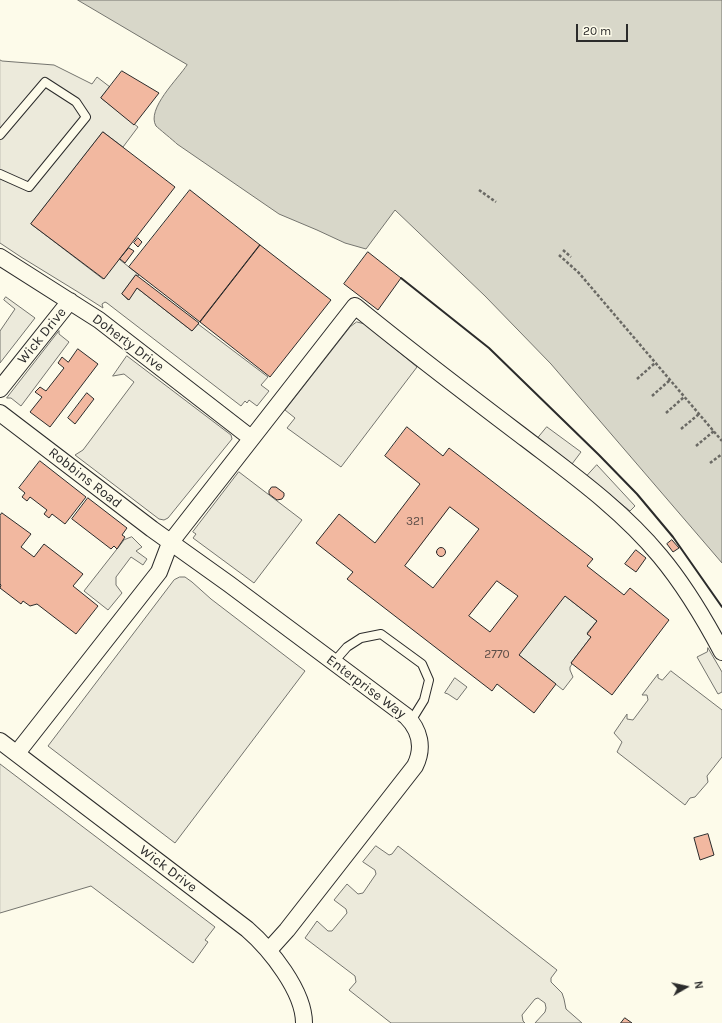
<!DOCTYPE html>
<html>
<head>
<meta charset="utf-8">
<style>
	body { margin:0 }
	#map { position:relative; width:722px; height:1023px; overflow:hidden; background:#fdfbea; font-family:Karla,sans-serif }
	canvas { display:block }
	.north { position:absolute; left:666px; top:967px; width:40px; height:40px; -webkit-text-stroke:3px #fdfbea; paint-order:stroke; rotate:81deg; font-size:11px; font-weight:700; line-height:16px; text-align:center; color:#2b2b2b }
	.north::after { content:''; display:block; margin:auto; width:14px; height:18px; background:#2b2b2b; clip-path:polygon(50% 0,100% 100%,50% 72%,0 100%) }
	.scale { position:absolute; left:576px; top:24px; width:52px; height:18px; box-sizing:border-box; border:2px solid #2b2b2b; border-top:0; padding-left:5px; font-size:12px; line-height:14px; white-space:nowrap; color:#2b2b2b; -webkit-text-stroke:3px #fdfbea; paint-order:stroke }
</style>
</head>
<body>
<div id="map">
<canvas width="722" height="1023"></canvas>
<div class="north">N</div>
<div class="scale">20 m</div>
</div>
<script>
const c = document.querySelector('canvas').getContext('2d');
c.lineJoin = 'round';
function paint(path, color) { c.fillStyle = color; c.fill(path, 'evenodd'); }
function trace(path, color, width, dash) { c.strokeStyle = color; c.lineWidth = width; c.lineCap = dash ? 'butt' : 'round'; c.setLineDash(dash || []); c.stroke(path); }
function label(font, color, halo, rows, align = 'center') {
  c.font = font + ' Karla,sans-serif'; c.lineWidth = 3; c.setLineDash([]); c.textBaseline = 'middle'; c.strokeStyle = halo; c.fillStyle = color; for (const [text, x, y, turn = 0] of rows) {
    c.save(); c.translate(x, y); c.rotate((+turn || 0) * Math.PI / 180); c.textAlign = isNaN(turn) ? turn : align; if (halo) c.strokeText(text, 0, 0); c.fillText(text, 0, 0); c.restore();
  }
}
const parking = new Path2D(`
	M0 60 2 61 54 65 92 84 97 77 110 87 101 98 138 127 123 147 103 132 31 224 103 279 119 259 139 275 138 276 136 275 122 294 128 300 137 288 192 331 198 324 268 377 261 385 269 391 257 406 249 400 247 403 245 401 241 406 107 303 105 302 102 304 103 308 78 292 21 257 0 243Z
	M6 297 35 318 0 363V331L15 309 4 300Z
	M357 322 365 324 417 367 341 467 287 428 295 418 285 410 350 327Z
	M59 331V334L69 342 21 406 11 398H7Z
	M127 356 231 435 232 439 168 518 164 520 159 519 75 455 83 450 134 382 124 374 113 376Z
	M547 427 581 452 572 464 538 438Z
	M597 465 635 506 630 511 587 476Z
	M239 472 302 520 254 583 193 538 196 534 193 532Z
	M132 537 142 547 136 551 147 559 143 565 131 557 116 577V585L122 593 108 610 84 591 124 540Z
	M180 577H185L192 582 211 599 305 671 175 843 48 746 174 580Z
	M565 596 597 621 587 633 591 637 571 663 572 664 570 667V670L573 677 563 690 519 655Z
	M708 648 722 672V692L718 694 697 657 707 652Z
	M671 671 722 710V757L707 776 708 782 695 797 690 798 685 805 617 752 622 742 614 733 627 714V719L633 720 648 700 647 695H642L658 674V678L662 680Z
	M455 678 467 687 457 700 448 694 445 693Z
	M0 764 215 927 205 940 208 942 193 963 91 886 0 913Z
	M376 846 389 855 392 854 398 846 557 970 551 978V982L562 993 564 999 566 1009 582 1023H535L545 1012 546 1008 545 1003 538 998 535 999 522 1015 523 1021 525 1023H391L349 990 356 982 355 976 305 938 317 921 328 931H332L347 913 346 909 334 900 347 884 358 894 363 893 376 874 375 870 363 862Z`);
paint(parking, '#eceadb');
trace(parking, '#74746e', 1);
const water = new Path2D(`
	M78 0H722V563L551 364 485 296 395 210 366 249 345 243 317 230 279 214 177 144C174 141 158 128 156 126 146 109 178 79 187 65Z`);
paint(water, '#d8d7c9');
trace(water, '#74746e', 1);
const building = new Path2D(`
	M122 71 159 93 134 125 101 98Z
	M103 132 175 187 104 279 31 224Z
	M190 190 260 245 200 322 129 267Z
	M138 238 142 242 138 247 134 243Z
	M260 245 331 300 270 377 200 322Z
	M129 248 134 251 125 263 120 259Z
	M368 252 401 278 378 310 344 284Z
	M136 275 199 323 192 331 137 288 129 300 122 294Z
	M78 349 98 364 50 427 30 412 42 397 35 392 40 387 46 391 64 368 58 363 62 357 68 362Z
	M87 393 94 399 75 424 68 418Z
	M407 427 443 456 449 448 593 559 587 566 624 595 630 588 669 620 612 695 571 663 591 637 587 634 597 621 565 596 519 655 556 684 534 713 497 684 492 691 347 579 353 572 316 543 339 514 375 543 420 484 385 456ZM450 507 479 529 433 588 405 566ZM497 581 518 596 490 632 469 616Z
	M40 461 86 497 65 524 52 514 49 518 44 514 47 510 30 497 27 501 22 497 25 493 19 488Z
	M272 487H276L284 493V496L282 499 277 500 269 494V491Z
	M88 498 127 528 122 535 125 537 117 549 114 546 111 549 72 519Z
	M2 513 31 534 21 547 34 557 44 544 83 574 73 586 98 606 76 634 37 604 30 606 23 601 21 604 0 588 1 585 0 584V516Z
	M672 540 679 548 673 552 667 544Z
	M436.5 552a4.5 4.5 0 1 1 9 0a4.5 4.5 0 1 1-9 0Z
	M636 550 646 558 636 572 625 564Z
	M708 834 714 855 700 860 694 838Z
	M625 1018 632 1023H621Z`);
paint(building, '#f2b8a0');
trace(building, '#2b2b2b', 1);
const lane = new Path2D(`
	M0 135 45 82 76 102 86 117 29 187 0 174
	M333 663 347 647 361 638 381 634 422 664 429 680 424 700 411 721`);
const street = new Path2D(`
	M0 257 99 320 251 438
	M0 389 70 301
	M0 413 152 529 229 584 406 716C420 730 424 748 415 766L287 930 269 950
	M0 741 247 929C270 949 304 991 304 1023
	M17 753 159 572 170 543 355 306C411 352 468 395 526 439 573 475 622 510 660 556 685 586 704 618 722 652`);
trace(lane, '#2b2b2b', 10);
trace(street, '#2b2b2b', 18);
trace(new Path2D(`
	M479 190 496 202
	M563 250 571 257
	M559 255 579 273 722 441
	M637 379 655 363
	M652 396 670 380
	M666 413 684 397
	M681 429 699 414
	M696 446 714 431
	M710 463 722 454`), '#6a6964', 2.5, [3, 2]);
trace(lane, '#fdfbea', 8);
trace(street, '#fdfbea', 16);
trace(new Path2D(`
	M401 278 489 348 599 455 637 494 673 537 722 607`), '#2b2b2b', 2);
label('12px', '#5d4e48', null, [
	["321",415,522],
	["2770",497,655]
]);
label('14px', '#2b2b2b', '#fdfbea', [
	["Wick Drive",42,336,-51],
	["Doherty Drive",128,343,37],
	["Robbins Road",85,478,38],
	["Enterprise Way",366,687,37],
	["Wick Drive",168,869,37]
]);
</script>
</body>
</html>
